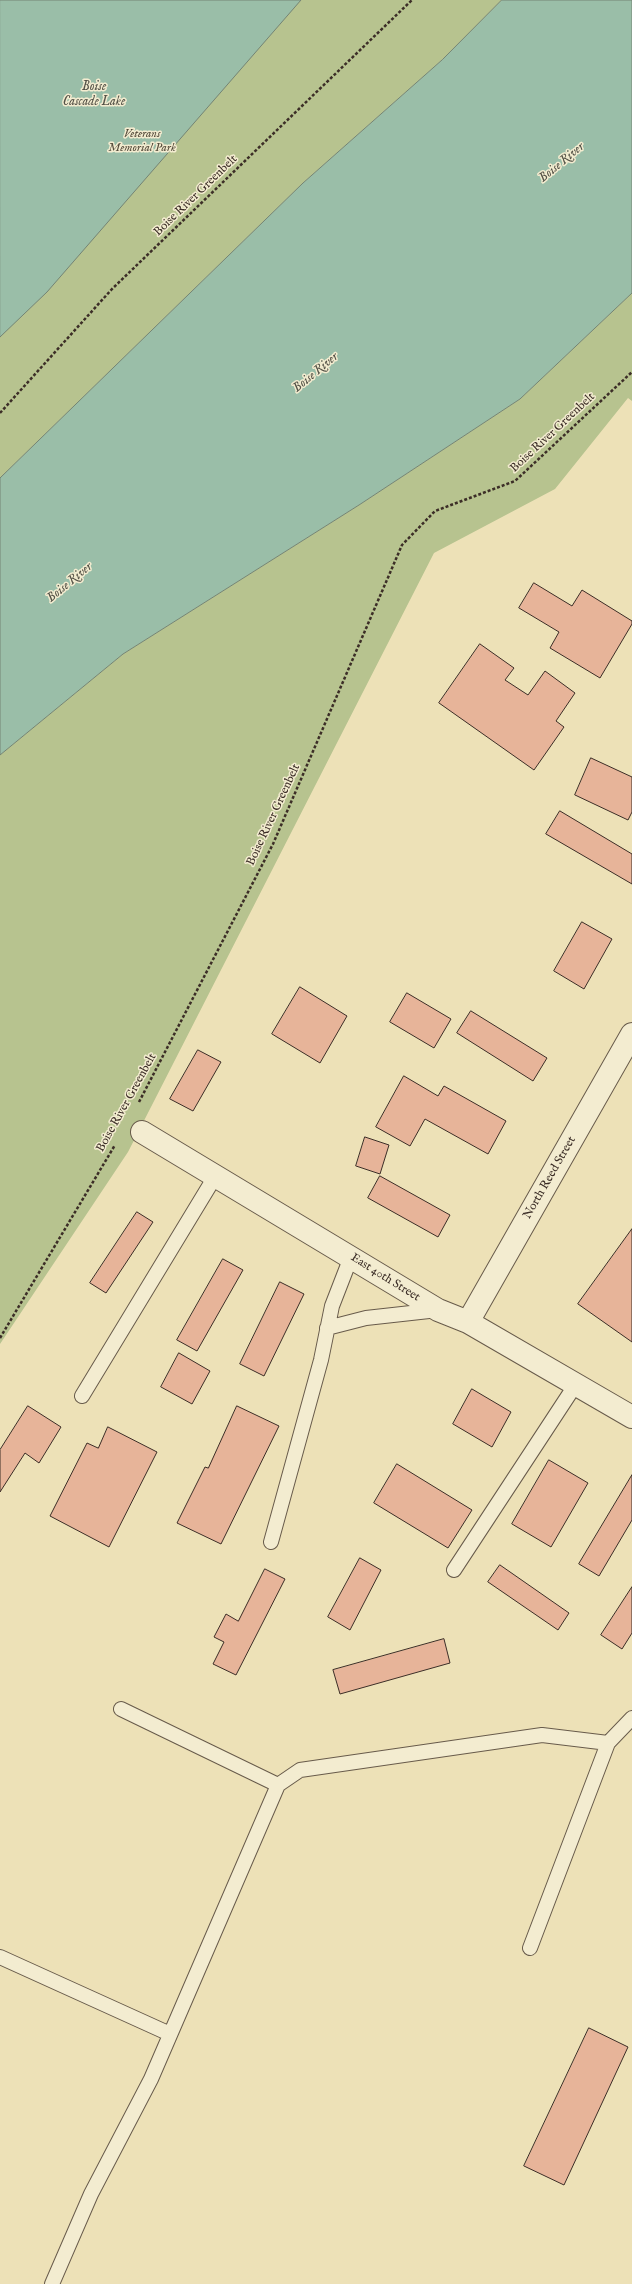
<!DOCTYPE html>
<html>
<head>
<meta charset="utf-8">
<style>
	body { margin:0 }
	canvas { display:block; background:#ede1b7 }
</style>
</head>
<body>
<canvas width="632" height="2284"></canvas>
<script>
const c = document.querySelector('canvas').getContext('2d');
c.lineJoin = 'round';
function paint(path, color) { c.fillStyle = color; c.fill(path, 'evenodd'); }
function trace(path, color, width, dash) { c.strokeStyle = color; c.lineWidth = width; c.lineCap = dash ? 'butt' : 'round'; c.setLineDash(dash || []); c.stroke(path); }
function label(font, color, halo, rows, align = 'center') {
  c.font = font + ' "IM FELL English",serif'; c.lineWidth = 3; c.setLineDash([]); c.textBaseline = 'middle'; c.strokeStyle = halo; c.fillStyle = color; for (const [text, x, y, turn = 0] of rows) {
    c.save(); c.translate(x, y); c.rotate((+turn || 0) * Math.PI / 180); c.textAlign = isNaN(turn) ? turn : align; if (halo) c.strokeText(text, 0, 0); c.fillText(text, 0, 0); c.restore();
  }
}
paint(new Path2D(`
	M0 0H502L442 60 303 183 0 478Z
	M632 293V401L628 398 555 489 434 553 128 1152 0 1344V755L123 654 359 505 520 399Z`), '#b7c38f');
const water = new Path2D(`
	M0 0H301L47 292 0 337Z
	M502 0H632V293L520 399 359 505 123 654 0 755V478L303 183 442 60Z`);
paint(water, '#9abea8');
trace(water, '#748474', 1);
const building = new Path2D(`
	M534 583 572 606 582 590 632 621V624L600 678 550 648 559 632 519 608Z
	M480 644 514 668 505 680 528 695 545 671 575 693 556 721 564 727 534 770 439 703Z
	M591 758 632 777V812L628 820 575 795Z
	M560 811 632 854V884L546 834Z
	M582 922 612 939 584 989 554 971Z
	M300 987 347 1016 320 1063 272 1034Z
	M407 993 451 1019 434 1048 390 1022Z
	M471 1011 547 1058 533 1081 457 1033Z
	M198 1050 221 1062 193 1111 170 1099Z
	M404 1076 438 1096 444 1086 506 1121 488 1154 425 1119 410 1146 376 1127Z
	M365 1137 389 1145 380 1174 356 1166Z
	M380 1176 450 1215 438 1237 368 1198Z
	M137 1212 153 1222 106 1293 90 1283Z
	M632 1229V1342L578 1304Z
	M223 1259 243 1270 197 1351 177 1340Z
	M280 1282 304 1294 264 1376 240 1364Z
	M179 1353 210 1371 192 1404 161 1387Z
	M472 1389 511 1412 492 1447 453 1424Z
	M28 1406 61 1427 39 1463 25 1453 0 1492V1450Z
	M237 1406 279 1426 221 1544 177 1523 205 1467 208 1468Z
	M108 1427 157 1452 109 1547 50 1516 87 1443 98 1448Z
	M549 1460 588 1483 551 1547 512 1524Z
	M397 1464 472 1510 448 1548 374 1503Z
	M632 1475V1520L599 1576 579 1564Z
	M360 1558 381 1570 350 1630 328 1617Z
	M500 1565 569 1613 558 1630 488 1582Z
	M265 1569 285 1579 236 1675 213 1664 224 1642 214 1637 226 1614 238 1621Z
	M632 1587V1633L622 1649 601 1635Z
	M444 1639 450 1663 340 1694 333 1670Z
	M589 2028 628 2047 564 2185 524 2166Z`);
paint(building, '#e7b499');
trace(building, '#3c2e27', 1);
const service = new Path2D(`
	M327 1328 366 1318 438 1310
	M82 1396 216 1175
	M271 1542 321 1360 332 1306 351 1257
	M454 1570 576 1384
	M121 1709 278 1785
	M530 1948 608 1743
	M0 1957 170 2034
	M52 2284 91 2194 151 2079 278 1785 300 1770 542 1735 608 1743 632 1718`);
const minor = new Path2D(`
	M142 1132 438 1310 468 1322 632 1417
	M468 1322 632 1034`);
trace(service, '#685b4b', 16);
trace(minor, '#685b4b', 24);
trace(new Path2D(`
	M0 413 112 289 412 0
	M139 1102 273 844 402 545 435 511 515 481 632 372
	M0 1338 115 1145`), '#3c2e27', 2.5, [3, 2]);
trace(service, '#f3ecd0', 14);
trace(minor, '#f3ecd0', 22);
label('italic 12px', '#554c3c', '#f3ecd0', [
	["Veterans",142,135],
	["Memorial Park",142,149]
]);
label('12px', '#3c2e27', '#f3ecd0', [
	["Boise River Greenbelt",196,196,-44],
	["Boise River Greenbelt",553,433,-43],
	["Boise River Greenbelt",274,815,-65],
	["Boise River Greenbelt",127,1103,-61],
	["North Reed Street",550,1178,-60],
	["East 40th Street",385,1278,32]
]);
label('italic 13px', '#545247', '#f3ecd0', [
	["Boise",94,87],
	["Cascade Lake",94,102],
	["Boise River",562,163,-40],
	["Boise River",316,373,-40],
	["Boise River",70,583,-40]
]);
</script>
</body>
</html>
